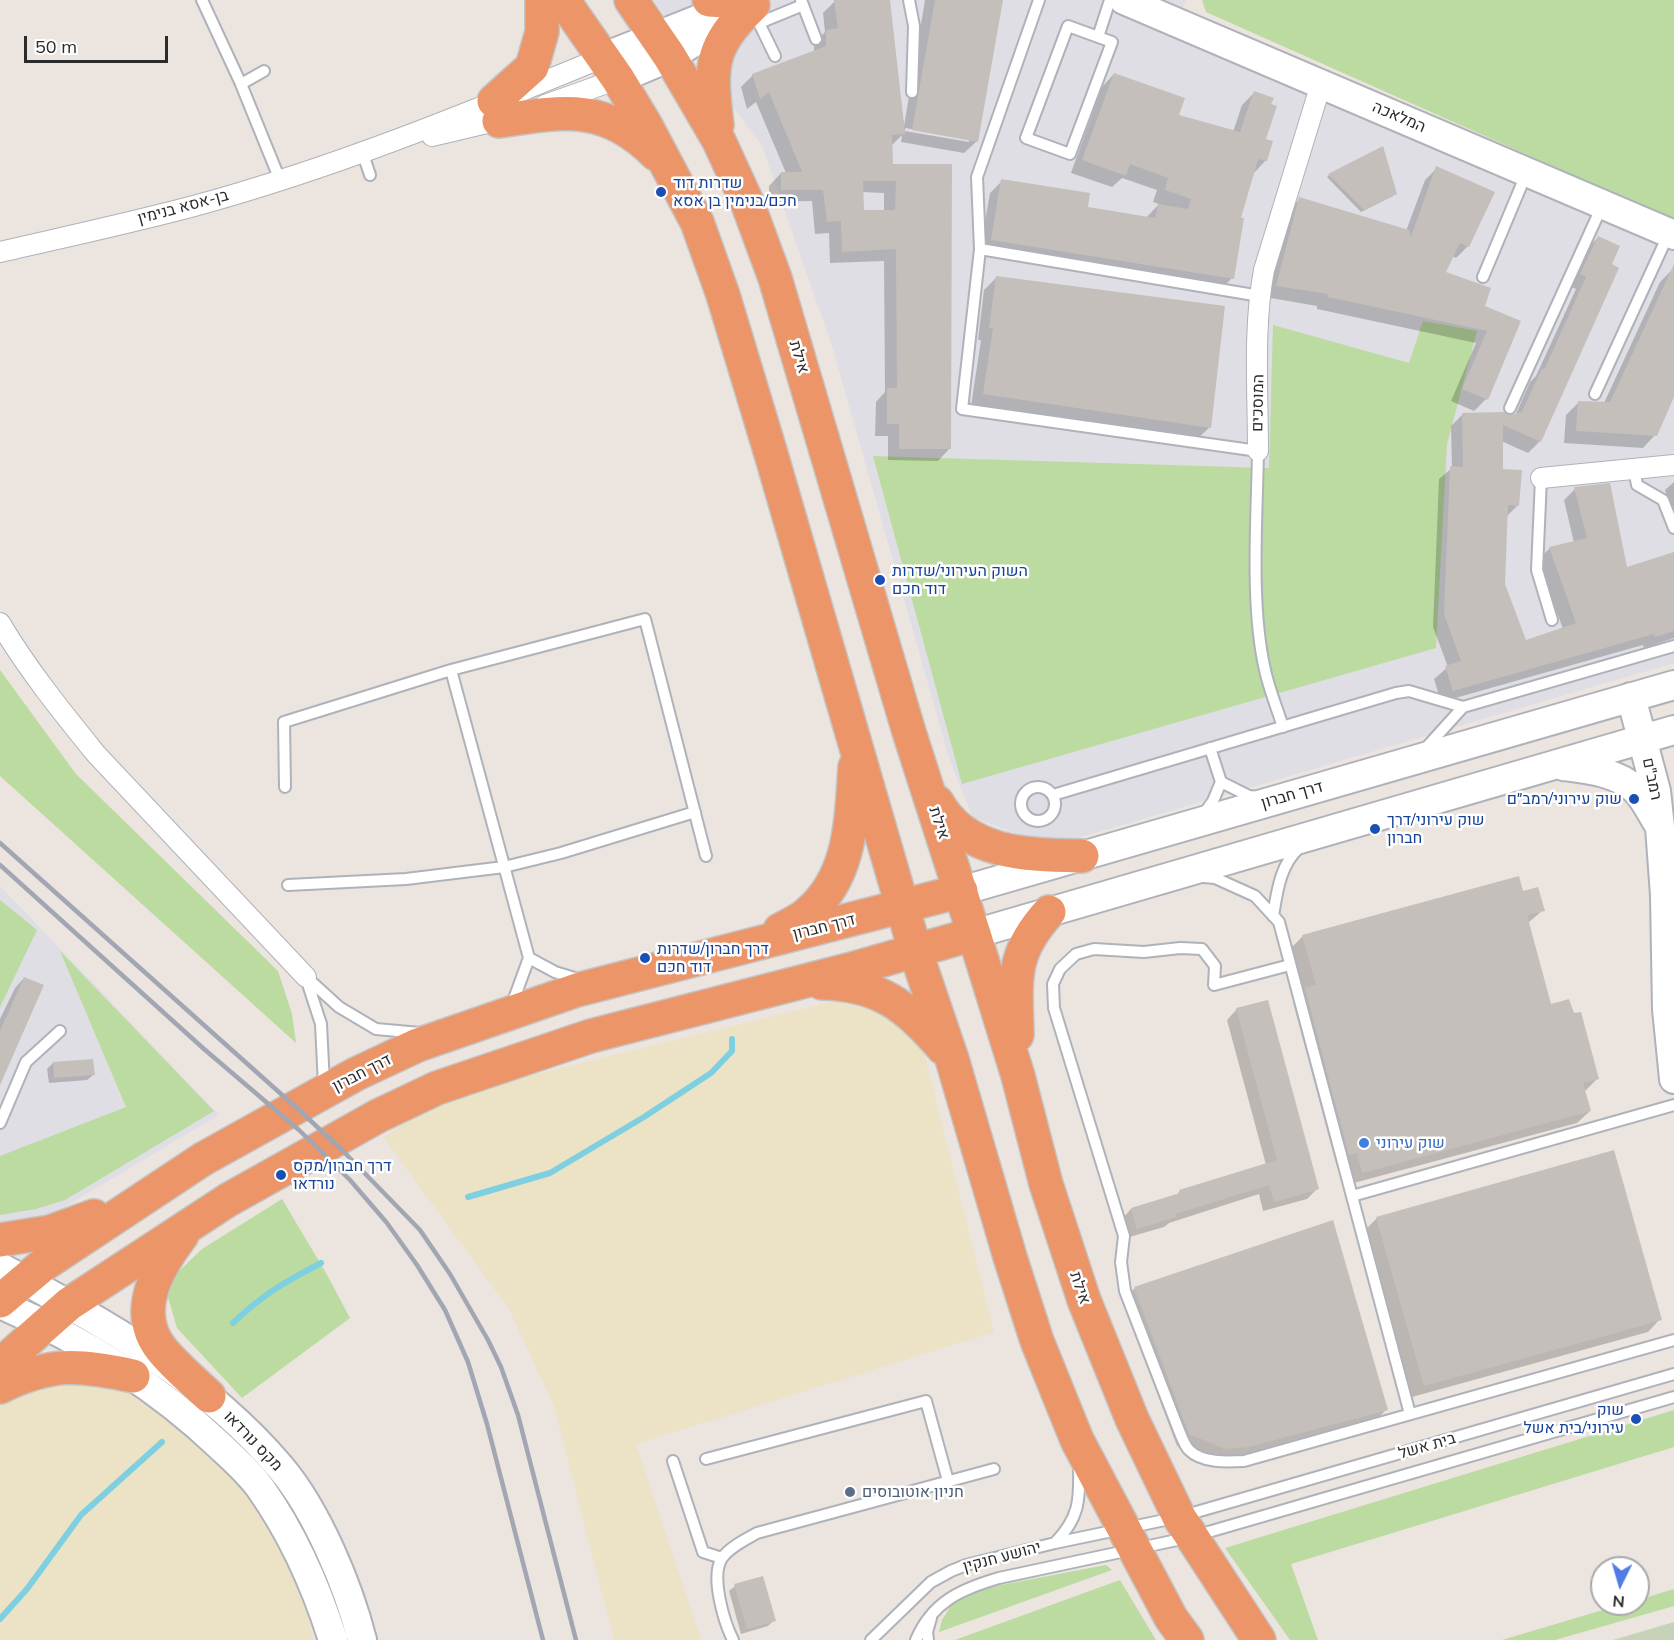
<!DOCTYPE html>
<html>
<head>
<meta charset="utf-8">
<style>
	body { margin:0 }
	#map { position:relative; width:1674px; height:1640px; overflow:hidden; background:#ebe4df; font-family:Mulish,sans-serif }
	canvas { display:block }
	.north { position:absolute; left:1590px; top:1556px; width:60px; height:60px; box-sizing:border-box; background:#fff; border:2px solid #aaa; border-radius:50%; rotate:185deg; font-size:16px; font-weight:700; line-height:24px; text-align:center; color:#2b2b2b }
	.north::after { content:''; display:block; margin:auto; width:21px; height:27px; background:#517be5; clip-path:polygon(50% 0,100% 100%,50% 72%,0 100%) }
	.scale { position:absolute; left:24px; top:36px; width:144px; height:27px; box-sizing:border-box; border:3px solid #2b2b2b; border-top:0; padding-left:8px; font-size:18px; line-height:21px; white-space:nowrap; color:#2b2b2b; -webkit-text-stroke:4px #fff; paint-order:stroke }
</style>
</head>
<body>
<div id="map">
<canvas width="1674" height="1640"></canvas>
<div class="north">N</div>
<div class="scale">50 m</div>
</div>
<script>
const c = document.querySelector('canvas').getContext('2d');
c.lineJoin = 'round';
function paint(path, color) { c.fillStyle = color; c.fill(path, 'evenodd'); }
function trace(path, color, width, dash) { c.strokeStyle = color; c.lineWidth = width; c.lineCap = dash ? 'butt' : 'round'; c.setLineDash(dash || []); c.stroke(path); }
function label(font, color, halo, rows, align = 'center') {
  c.font = font + ' Mulish,Heebo,sans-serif'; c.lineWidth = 5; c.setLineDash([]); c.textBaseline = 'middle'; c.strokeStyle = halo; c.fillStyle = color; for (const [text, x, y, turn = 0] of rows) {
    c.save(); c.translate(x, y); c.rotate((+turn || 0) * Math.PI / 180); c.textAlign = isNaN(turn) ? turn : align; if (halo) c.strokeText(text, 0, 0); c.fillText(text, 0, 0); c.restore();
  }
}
paint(new Path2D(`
	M654 0H1186L1181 12 1674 222V663L1054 845 1009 831 973 817 950 761 832 346 762 146Z
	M0 886 219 1115 64 1207 0 1268Z`), '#dfdee4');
paint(new Path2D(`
	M1202 0H1674V220L1206 12Z
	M1423 321 1477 331 1447 444 1436 648 962 784 873 456 1269 468 1273 325 1409 363Z
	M0 670 76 774 278 971 292 1014 296 1043 0 776Z
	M0 900 37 930 0 1007Z
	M60 951 214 1111 65 1200 36 1209 0 1215V1156L126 1107Z
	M282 1199 326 1273 350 1318 242 1398 177 1328 168 1297 174 1276 202 1249Z
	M1674 1410V1447L1291 1564 1318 1640H1290L1225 1548Z
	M1106 1565 1112 1570 939 1632 942 1620 950 1607 963 1595 1001 1585Z
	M1120 1580 1156 1640H955Z
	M1674 1589V1606L1555 1640H1502L1623 1604H1638V1600Z`), '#bbdba1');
paint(new Path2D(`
	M856 996 920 1036 994 1332 636 1444 701 1640H614L554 1406 509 1309 384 1138 434 1099Z
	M48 1380 117 1386 143 1400 202 1442 243 1490 280 1544 307 1609 313 1640H0V1407L17 1394Z`), '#ece2c5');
paint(new Path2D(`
	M1674 1622V1640H1613Z`), '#c7d3b8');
paint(new Path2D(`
	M840 0H889L904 126 925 0H1001L977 141 964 153 901 142 902 135 891 146V165L951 166 950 448 938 461 888 460V436H875L876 402 885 392 884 261 830 263 829 233 815 234 812 201 769 202V186L781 173H786L756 102 747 109 741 87 753 75 814 52V44L825 32 823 13 835 1ZM905 128 969 139V142L905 131ZM862 192 884 193V211H863Z
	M1114 74 1177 116 1233 132 1242 105 1254 93 1266 160 1254 173 1239 219 1232 278 1220 290 980 251 990 193 1002 181 1086 208 1146 218 1159 204 1153 202 1157 190 1122 178 1112 187 1071 173 1102 87Z
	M1437 168 1468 246 1456 258 1452 256 1444 273 1483 307 1519 322 1486 399 1474 411 1451 401 1476 343 1317 309V306L1265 297 1287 211 1300 199 1406 231 1425 180Z
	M1329 175 1393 196 1361 212 1327 177Z
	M1598 238 1610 265 1617 268 1539 442 1528 453 1501 441V470L1517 506 1507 516 1504 585 1526 642 1563 629 1538 560 1550 548 1574 543 1564 500 1575 489 1626 569 1674 553V638L1644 648 1643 645 1441 702 1434 679 1448 667 1433 627 1439 479 1452 468 1451 426 1463 414 1515 416 1530 382 1536 376 1576 289 1569 286 1586 249Z
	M1672 270 1674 271V394L1655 435 1643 448 1564 443 1566 415 1578 403H1604L1660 282Z
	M997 277 1210 427 1197 439 971 406 981 340H978L984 290Z
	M1674 482V517L1665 490Z
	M1522 893 1543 910 1528 923 1550 1006 1598 1078 1584 1092 1590 1111 1577 1123 1350 1184 1345 1164 1337 1167 1293 1002 1302 993 1290 949 1303 936Z
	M24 978 0 1077V1019L15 988Z
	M1237 1009 1317 1189 1307 1199 1263 1211 1259 1194 1169 1223 1164 1227 1126 1238 1121 1220 1131 1209 1176 1196 1180 1191 1266 1165 1227 1020Z
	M53 1063 93 1075 87 1080 49 1083 47 1069Z
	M1377 1218 1660 1319 1648 1332 1412 1397 1365 1230Z
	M1135 1288 1386 1410 1374 1422 1235 1458 1213 1461 1177 1446 1122 1300Z
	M735 1586 774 1620 768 1626 741 1634 729 1591Z`), '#0003');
trace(new Path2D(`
	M468 1197 550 1173 644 1117 711 1073 732 1051V1039
	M233 1323C263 1294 285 1282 321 1263
	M0 1619 27 1589 81 1515 162 1442`), '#7ed0e1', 6);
paint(new Path2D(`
	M834 0H890L905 134 892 135 893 164H952L951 449H899V424H887V388H897L896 249 842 252 841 221 827 222 823 190H781V172H802L769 92 760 99 752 74 826 46V30L838 28ZM863 181H896L895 210H864Z
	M935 0H1003L978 142 912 130Z
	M1114 73 1185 98 1179 115 1240 132 1254 91 1274 98 1271 104 1277 106 1266 139 1273 141 1267 161 1258 159 1241 218H1244L1234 279 991 240 1001 179 1090 193 1088 207 1155 218 1158 204 1188 209 1191 199 1165 190 1168 178 1130 164 1126 176 1082 160Z
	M1383 146 1397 194 1364 210 1328 174Z
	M1436 166 1495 192 1469 247 1460 243 1446 272 1491 288 1485 306 1521 321 1488 400 1462 389 1487 331 1328 297V294L1276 286 1299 197 1409 230 1411 237Z
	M1598 236 1620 246 1612 264 1619 268 1541 442 1503 425V469L1522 470 1519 506 1508 505 1505 584 1526 640 1576 623 1549 547 1587 538 1574 487 1610 483 1627 567 1674 552V631L1655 637 1654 634 1453 691 1445 666 1461 661 1444 614 1450 466 1463 467 1462 413 1504 412 1510 415 1522 412 1542 368 1544 370 1586 277 1580 274Z
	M1674 264V397L1657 436 1576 431 1578 401 1610 402Z
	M996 276 1225 306 1211 428 983 394 993 328H989Z
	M1519 876 1523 891 1538 887 1545 911 1527 915 1551 1004 1569 999 1574 1013 1581 1012 1599 1079 1583 1083 1591 1111 1362 1173 1357 1153 1349 1155 1305 988 1316 985 1302 935Z
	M24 977 44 985 0 1085V1031Z
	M1268 1000 1319 1189 1274 1202 1269 1185 1175 1214 1176 1217 1137 1229 1131 1208 1180 1193 1179 1190 1277 1160 1236 1008Z
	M93 1059 95 1075 54 1078 53 1062Z
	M1614 1150 1662 1320 1424 1386 1376 1217Z
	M1333 1220 1388 1410 1248 1447 1226 1449 1189 1434 1134 1287Z
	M763 1576 776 1621 747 1629 734 1584Z`), '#c4bfba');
const lane = new Path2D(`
	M202 0 241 84 280 180
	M801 0 816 39
	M909 0 914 26 912 92
	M1039 0 977 177 980 249 962 409 1258 451C1257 518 1250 605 1265 670 1269 689 1277 708 1283 727
	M1068 26 1112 42 1070 154 1026 138Z
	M1098 37 1110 0
	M775 56 759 23 803 5
	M241 84 264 71
	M362 151 370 175
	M980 249 1260 296
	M1483 277 1527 172
	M1595 394 1669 233
	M1510 408 1602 206
	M1634 469 1637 485 1663 500 1674 528
	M1541 478 1537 570 1552 620
	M451 670 529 958 511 1007
	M1425 749 1463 707 1674 646
	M1221 782 1249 796 1259 797
	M285 787 284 722 451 670 645 619 706 856
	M1021 804a17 17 0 1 1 34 0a17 17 0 1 1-34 0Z
	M1053 795 1396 693 1409 691 1463 707
	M1203 815 1213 801 1221 782 1210 748
	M1204 877 1215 878 1255 896 1279 922 1410 1414
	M288 885 406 879 504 867 561 853 695 812
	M1273 916C1277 892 1280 865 1299 848
	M529 958 555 972 581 980
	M1290 965 1214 985 1215 966 1202 949 1180 948 1144 952 1094 949 1076 954 1060 969 1053 984 1054 1008 1124 1236 1121 1262 1125 1291 1178 1428C1181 1435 1184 1445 1189 1450 1202 1463 1227 1462 1244 1461L1674 1340
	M306 977 339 1007 376 1029 420 1033
	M306 978 321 1024 324 1085
	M0 1123 26 1062 60 1031
	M1352 1196 1674 1105
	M706 1459 926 1401 948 1481
	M673 1461 703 1552 722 1558
	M1055 1543C1079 1518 1080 1501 1079 1467
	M733 1640C724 1622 710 1576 722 1558 730 1547 745 1540 757 1533L994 1469
	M871 1640 931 1582 951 1571 966 1565 1055 1543 1179 1517 1674 1374
	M916 1640C932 1602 961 1589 999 1578L1191 1537 1674 1397
	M928 1640 927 1632 931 1618`);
const street = new Path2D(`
	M545 105 618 79
	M432 136 508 118
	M0 252C65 237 130 223 194 206 334 168 471 112 604 57
	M1258 451C1258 392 1253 328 1264 270L1321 84
	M1541 478 1674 465
	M0 623C28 670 62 712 96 754L306 977`);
const secondary = new Path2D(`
	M1124 0 1674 235
	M604 57 722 10
	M618 79 670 57 740 13
	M1631 697 1656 791 1660 827 1665 895 1667 1009 1674 1079
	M1563 766C1587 769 1618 772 1636 790 1644 798 1651 812 1657 822
	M961 891 1674 685
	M974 934 1674 730
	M0 1267C104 1323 203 1376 281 1468 317 1511 348 1585 362 1640
	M0 1304C81 1339 156 1385 220 1446 234 1459 250 1473 261 1489 294 1536 316 1586 333 1640`);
const highway = new Path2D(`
	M563 0 618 79 645 124 697 222 723 295 771 454 915 950 952 1059 1010 1257 1037 1341 1077 1440 1171 1618 1187 1640
	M631 0 670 57 719 141 747 202 775 278 909 732 974 934 1018 1076 1046 1184 1084 1300 1132 1419 1179 1517 1259 1640
	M709 0 744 2
	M494 101 532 67 542 32V0
	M499 121C564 111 605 103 656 154
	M717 125C710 66 709 47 753 5
	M937 802C966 855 1029 855 1082 856
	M780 930C789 925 801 920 808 913 852 876 851 819 855 767
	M822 983C879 984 907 1006 943 1048
	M1017 1035C1016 980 1010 955 1049 912
	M182 1235C158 1267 131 1312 162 1350 175 1366 193 1381 209 1396
	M0 1240 50 1232 94 1216
	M0 1301 43 1265 203 1159 356 1074 418 1045 577 990 961 891
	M0 1365 69 1304 228 1200 378 1116 437 1088 591 1036 848 970 974 934
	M0 1387C51 1362 79 1364 133 1376`);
trace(lane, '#afb2ba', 14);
trace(street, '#afb2ba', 22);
trace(secondary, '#afb2ba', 32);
trace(highway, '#c4c4c4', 36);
trace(lane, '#fff', 10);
trace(street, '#fff', 20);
trace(secondary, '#fff', 28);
trace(highway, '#ec9569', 33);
trace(new Path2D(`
	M0 843 299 1110 342 1150 420 1230 450 1274 488 1340 501 1367 518 1415 576 1640
	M0 865 204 1049 299 1130 350 1180 387 1223 417 1265 445 1310 468 1362 487 1424 543 1640`), '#a2a6b3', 4.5);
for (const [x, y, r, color] of [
	[661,192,6,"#1a4fb4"],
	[880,580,6,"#1a4fb4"],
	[1634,799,6,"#1a4fb4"],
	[1375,829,6,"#1a4fb4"],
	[645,958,6,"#1a4fb4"],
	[1364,1143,6,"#3f7fe0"],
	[281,1175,6,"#1a4fb4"],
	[1636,1419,6,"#1a4fb4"],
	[850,1492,6,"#5c6f8a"]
]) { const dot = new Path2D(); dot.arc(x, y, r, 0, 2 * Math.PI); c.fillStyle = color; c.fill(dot); trace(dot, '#fff', 2); }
label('16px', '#2b2b2b', '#fff', [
	["המלאכה",1399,117,23],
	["בן-אסא בנימין",183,207,-15],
	["אילת",799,357,73],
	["המוסכים",1258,403,-89],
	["רמב\"ם",1652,779,78],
	["דרך חברון",1292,795,-16],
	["אילת",939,823,72],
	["דרך חברון",824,927,-14],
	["דרך חברון",362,1073,-27],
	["אילת",1080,1288,71],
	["מקס נורדאו",253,1441,46],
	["בית אשל",1427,1446,-16],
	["יהושע חנקין",1002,1557,-15]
]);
label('16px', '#164399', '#fff', [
	["שדרות דוד",673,183],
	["חכם/בנימין בן אסא",673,201],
	["השוק העירוני/שדרות",892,571],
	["דוד חכם",892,589],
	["שוק עירוני/רמב״ם",1622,799,"right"],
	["שוק עירוני/דרך",1387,820],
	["חברון",1387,838],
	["דרך חברון/שדרות",657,949],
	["דוד חכם",657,967],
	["דרך חברון/מקס",293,1166],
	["נורדאו",293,1184],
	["שוק",1624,1410,"right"],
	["עירוני/בית אשל",1624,1428,"right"]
], 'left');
label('16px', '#366cbe', '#fff', [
	["שוק עירוני",1376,1143]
], 'left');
label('16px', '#4e5e75', '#fff', [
	["חניון אוטובוסים",862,1492]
], 'left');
</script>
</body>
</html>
